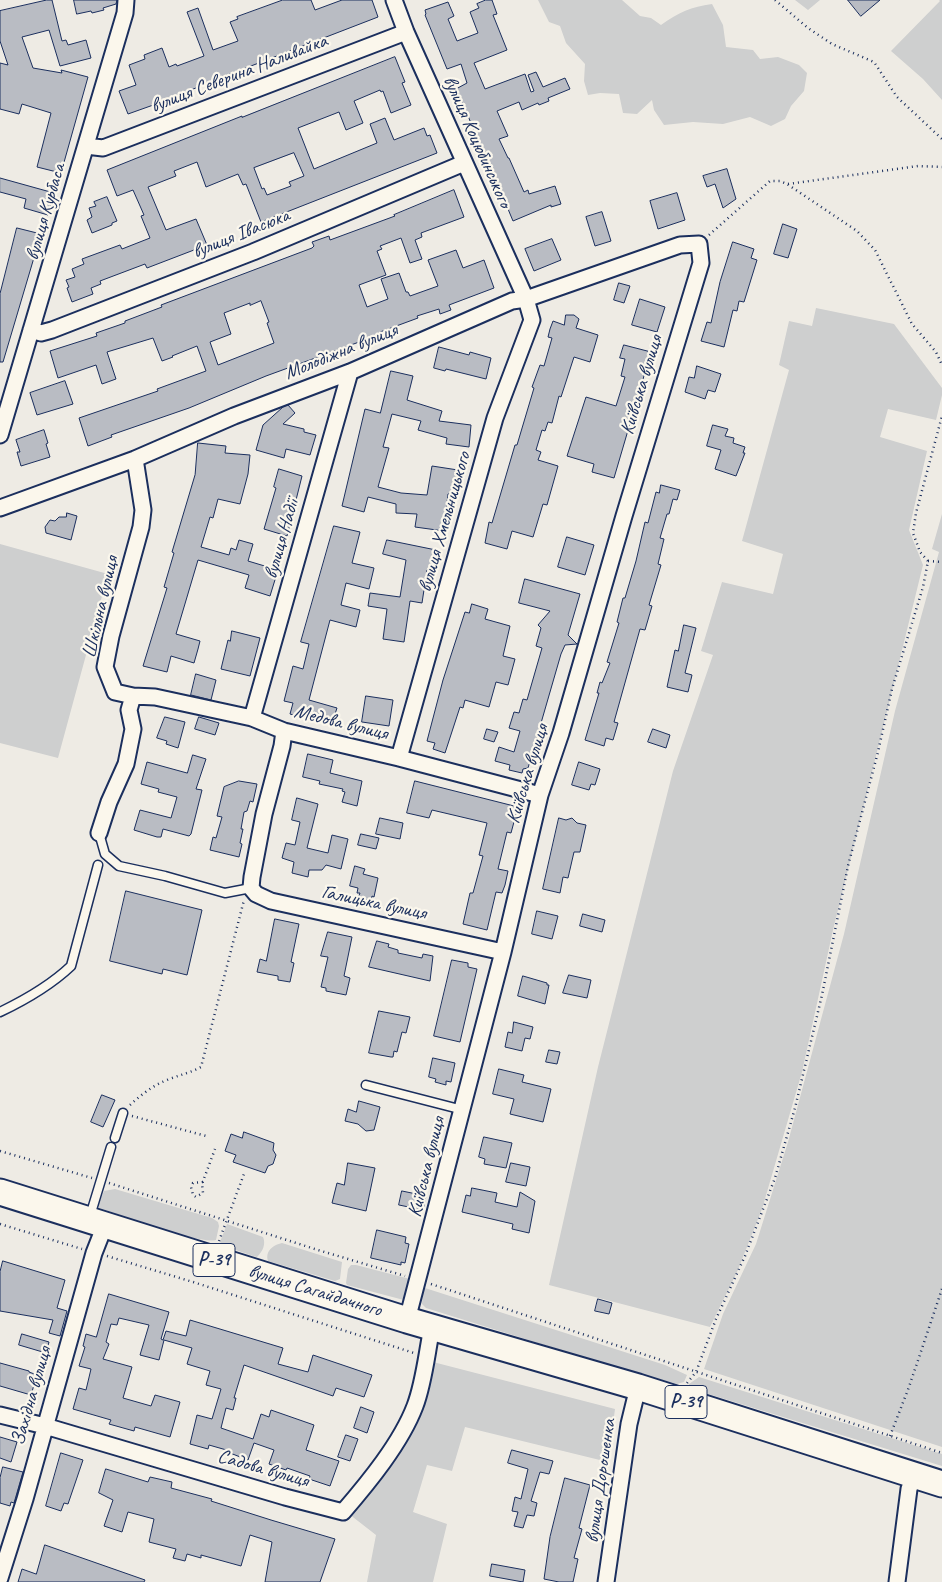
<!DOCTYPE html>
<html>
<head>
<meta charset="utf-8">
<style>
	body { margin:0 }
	canvas { display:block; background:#eeebe4 }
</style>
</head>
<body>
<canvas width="942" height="1582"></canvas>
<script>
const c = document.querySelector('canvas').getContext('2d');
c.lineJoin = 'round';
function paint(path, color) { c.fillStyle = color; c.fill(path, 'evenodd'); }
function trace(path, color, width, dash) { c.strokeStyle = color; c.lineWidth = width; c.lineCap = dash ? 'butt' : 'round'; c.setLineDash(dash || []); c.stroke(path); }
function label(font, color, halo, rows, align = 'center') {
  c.font = font + ' Caveat,sans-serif'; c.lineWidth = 4.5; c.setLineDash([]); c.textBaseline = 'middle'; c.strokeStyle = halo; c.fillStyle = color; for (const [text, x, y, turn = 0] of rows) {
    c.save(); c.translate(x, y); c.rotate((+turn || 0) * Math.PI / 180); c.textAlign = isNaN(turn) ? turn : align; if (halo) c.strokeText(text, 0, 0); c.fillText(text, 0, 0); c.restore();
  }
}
paint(new Path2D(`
	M538 0H622L640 16 651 18 661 25C679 12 691 7 712 4L723 25 726 47 753 50 760 59 778 57 799 65 807 73 804 91 791 106 785 119 771 126 750 117 723 124 693 122 664 125 654 110 652 100 637 114 623 113 619 94 600 93 588 95 584 81 585 64 566 43 560 26 549 22Z
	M795 0H820L808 10Z
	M939 0H942V100L923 79 891 51 940 1Z
	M816 308 894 324 942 388V395L936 420 888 409 880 437 927 451 909 530 923 565 833 930 802 1072 762 1209 737 1272 710 1327 549 1285 598 1067 673 771 713 655 701 651 722 582 773 594 783 554 742 541 789 370 779 365 789 321 812 326Z
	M942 514V1447L704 1369 723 1314 756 1244 788 1142 844 934 895 711 939 552 932 549Z
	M0 544 108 574 58 758 0 743Z
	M115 1189 212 1218 218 1222 219 1226 216 1240C201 1245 119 1214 99 1208L98 1205 104 1191Z
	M227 1224 263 1237C266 1244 263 1251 257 1257L253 1256 224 1246 220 1242Z
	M282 1243 342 1262 340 1279 335 1281 268 1261C265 1251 273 1245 282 1243Z
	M351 1265H356L410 1279 408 1297 404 1300 400 1299 347 1285 346 1283 348 1269Z
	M425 1288 665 1365 687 1375 684 1382 677 1384 615 1367 426 1308 422 1304 423 1291Z
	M433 1362 615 1409 608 1462 465 1427 452 1471 427 1465 413 1512 447 1524 433 1582H367L376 1535 349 1514 393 1455 398 1457 419 1414Z
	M699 1377 942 1454V1466L689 1388V1384Z`), '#cecfcf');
const building = new Path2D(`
	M47 0H52L62 41 66 40 68 45 86 40 91 58 60 66 49 30 22 37 33 68 62 73 61 70 88 77 61 173 37 167 51 113 22 104 19 114 0 109V63L8 65 0 41V11Z
	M74 0H117L116 4 103 8 104 10 92 13 91 11 77 14Z
	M283 0H311L315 10 342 0H372L378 17 225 76 186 92 187 93 128 114 119 91 136 85 129 65 145 59 144 55 162 48 169 67 176 64 177 66 204 56 187 12 198 8 213 50 238 41 230 22 238 19 237 17Z
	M486 0H492L497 14 493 15 507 50 474 63 485 89 525 74 531 92 534 91 528 75 536 72 543 87 565 78 570 89 548 98 549 101 539 105 538 103 522 110 519 102 497 111 508 136 499 139 508 158H509L524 192 528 190 529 194 555 186 561 204 551 207V205L513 221 498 185 497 186 488 167 490 166 481 149 463 103H462L456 89 467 83 461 64 447 69 425 15 426 14 425 10 448 2 454 16 448 19 457 41 478 33 470 12 479 8 477 4Z
	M848 0H880L861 16Z
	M395 57 405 82 402 83 411 105 391 113 383 91 381 92 380 90 354 101 363 123 346 130 339 112 298 128 314 169 377 143 370 124 385 118 394 140 424 128 427 136 430 135 437 153 261 222 246 184 243 185 238 174 206 187 197 162 174 171 176 176 148 187 166 230 196 219 207 245 147 268 145 264 100 281 101 284 91 288 93 294 72 302 67 288 69 287 66 280 75 277 72 269 84 264 82 259 120 245 122 249 150 238 141 216 144 215 133 190 117 196 107 170 242 116V117ZM294 153 304 176 289 182 291 186 267 195 264 188 262 189 254 168Z
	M727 169 736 199 723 208 715 184 707 187 703 176Z
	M0 178 54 193 48 215 24 208 26 199 0 192Z
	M454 190 464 217 421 233 422 237 415 240 422 259 410 263 401 238 380 246 382 249 377 251 386 275 359 285 367 307 388 299 381 279 399 273 406 292H408L410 296 438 286 428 260 456 250 463 268 484 260 494 288 449 305 451 310 440 314 439 309 417 316 418 318 380 332 381 334 266 376 189 408 111 435 112 437 88 446 79 418 158 391 157 389 206 371 197 346 172 356 173 357 162 361 153 338 107 352 116 379 102 384 96 365 58 378 50 351 97 336 96 333 125 323V321L162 307 161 305 312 248 314 246 312 242 329 236 330 240 395 216 394 215ZM261 301 269 322 267 323 274 343 218 365 210 342 231 334 224 313 250 303V305Z
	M677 193 685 220 658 229 650 201Z
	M107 197 117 221 112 223V225L92 233 87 220 92 217 89 208 96 206 94 202Z
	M602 212 611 241 595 246 586 217Z
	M783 224 797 229 788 258 774 254Z
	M17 228 41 234 3 362H0V294Z
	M552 239 561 260 534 271 525 249Z
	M733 242 754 249 751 258 757 260 744 302 739 301 737 311 733 310 724 347 701 341 707 322 711 323 720 282Z
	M619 283 630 286 624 303 614 300Z
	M640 299 665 307 657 332 632 325Z
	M566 315H574L579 319 576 328 598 335 590 362 574 357 561 397 559 396 552 423 548 422 545 431 542 430 536 450 541 452 538 460 558 466 547 505 543 504 533 537 512 531 507 549 485 543 489 522 492 523 515 445H517L534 388 532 387 540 365 544 366 552 338 548 337 550 329 553 321 564 325Z
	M624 345 651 352 614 478 592 472 594 464 567 456 586 397 616 406 625 377 621 376 625 359 620 358Z
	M439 347 469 355 470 352 491 358 486 379 446 369 445 371 434 368Z
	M697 366 721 374 715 392 708 390 705 399 685 392 689 377 694 378Z
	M391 371 413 376 407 400 442 411 439 421 471 425 469 447 446 444 447 438 418 430 421 421 392 414 383 447 389 448 378 487 401 493 427 495 432 466 458 470 454 495 448 494 444 531 415 527 417 514 396 513V504L368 497 364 512 342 506 365 409 380 413Z
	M65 381 73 404 37 415 30 393Z
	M288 405 295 413 283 424 304 429V432L316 435 310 455 286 449 284 458 256 450 263 425 283 407Z
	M713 425 728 429 725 436 734 438 733 443 745 447 743 453H745L736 476 715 469 721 450 707 446Z
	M44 430 48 443 46 444 50 457 21 466 17 452H20L16 440Z
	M198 443 226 446 225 453 250 455 248 474 240 504 218 499 213 518 210 517 201 547 229 555 231 548 236 550 239 540 253 544 248 561 278 570 270 596 245 588 249 575 198 560 176 634 200 641 198 649 194 663 171 656 167 672 143 666 167 588 164 587 174 553 172 552 195 475Z
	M279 469 302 476 287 536 264 529 276 488 274 487Z
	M661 485 680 490 677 500 673 499 669 514H667L660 538 664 539 658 564 661 565 649 605 652 606 645 630 640 629 614 722 618 723 613 740 606 738 604 746 585 740 599 693H597L600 682 602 683 610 663 607 662 619 623 617 622 623 598H625L636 561 645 522 648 523 656 492 659 493Z
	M67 513 77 516 71 540 46 533 45 527 50 520 55 521 59 517H66Z
	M334 526 360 532 352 563 374 568 369 589 346 583 341 605 360 610 356 627 330 620 320 658 309 700 337 708 332 723 304 715V718L290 714 293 703 284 701 293 666 303 669 309 644 301 642Z
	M567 537 594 545 585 575 558 567Z
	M387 540 436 550 431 570H427L422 603 410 601 404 642 383 639 387 609 368 606 370 593 400 597 406 560 383 554Z
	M525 579 580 594 568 635 577 644 565 645 561 654 528 768 523 769 522 773 509 770 510 765 495 761 499 747 514 752 520 731 509 728 514 712 519 713 523 699 527 700 542 648 536 646 541 628 538 625 550 611 519 603Z
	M472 604 488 609 485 619 510 626 503 656 515 659 508 685 496 682 489 707 465 700 463 708 460 707 445 753 433 749 435 743 427 741 443 680 465 612 469 613Z
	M684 625 696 628 685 673 692 675 688 692 667 687 675 650 678 651Z
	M232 631 260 638 250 676 221 669 228 640 230 641Z
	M196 674 216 680 211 700 191 695Z
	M366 696 393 700 389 726 362 722Z
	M165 717 185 722 178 748 166 744 167 741 157 738Z
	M199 717 219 723 215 735 195 729Z
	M487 729 498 732 494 742 484 739Z
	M653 729 670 735 666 748 648 742Z
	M308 754 333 760 330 773 362 781 357 806 342 802 345 792 342 791 343 789 319 784 320 781 303 777Z
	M193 755 206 759 196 789 202 790 191 834 189 836 163 829 161 837H157L134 830 140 810 171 818 177 797 158 792 159 789 141 784 147 762 187 773Z
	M579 762 600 769 595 785 591 784 589 790 572 785Z
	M239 781 257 784 253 802 250 801 247 811 244 812 241 829H243L240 843 242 844 239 857 210 850 213 837 216 838 222 817 217 816 224 787Z
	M415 781 518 807 511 833 507 832 498 869 508 871 505 885 502 893 496 892 487 930 463 924 470 893H473L483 856 479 855 487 823 432 810 429 818 407 813Z
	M297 798 318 804 307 848 328 853 332 835 348 839 341 869 326 865 322 870H309L308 877 292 873 294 862 282 858 286 843 295 845 300 822 292 820Z
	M380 818 403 823 400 839 376 834Z
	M559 818 566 820 572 818 577 823 586 825 580 852H574L568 878 563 877 560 893 543 889Z
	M361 834 379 838 376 849 358 845Z
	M355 866 365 869 363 874 378 878 374 897 372 896 371 901 358 898 360 893H357L358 888 350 886Z
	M126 891 202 910 187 975 163 969 162 974 110 961Z
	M537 911 558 916 552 939 532 934Z
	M583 914 605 920 602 932 580 926Z
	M275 919 299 924 291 962 294 963 290 982 278 980V976L257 972 260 959 266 961Z
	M328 932 352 937 344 976 350 978 346 995 326 991V988L321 987 328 957 321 956Z
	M377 941 389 944 388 947 398 950V953L422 958 423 954 433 956 430 981 369 967Z
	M452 960 468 963V967L477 969 460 1042 434 1036Z
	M569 975 591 980 587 998 563 993Z
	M523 976 547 983V985H549L545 1004 518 996Z
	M379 1011 410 1017 406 1033 402 1032 397 1052 394 1051 393 1057H391L369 1053Z
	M514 1022 533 1027 530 1039 525 1038 522 1051 505 1047 508 1032 512 1033Z
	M549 1050 560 1052 557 1064 546 1062Z
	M433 1058 455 1063 451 1082 446 1081V1085L435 1082 436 1079 429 1077Z
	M499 1069 524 1075 522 1082 551 1089 543 1122 510 1114 514 1099 493 1094Z
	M102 1095 115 1100 103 1127 91 1122Z
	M359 1101 380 1107 374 1130 366 1131 358 1124 345 1121 348 1109 356 1112Z
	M244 1132 274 1143 273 1150 276 1155 273 1164 268 1166 265 1173 233 1162 236 1155 225 1151 231 1134 242 1138Z
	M484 1137 512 1143 506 1168 484 1164 485 1159 479 1157Z
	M348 1163 375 1168 366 1211 332 1203 337 1183 344 1185Z
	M511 1163 530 1167 526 1186 506 1182Z
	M472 1188 497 1193 495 1202 517 1207 520 1192 535 1201 529 1233 512 1229 513 1224 462 1212 466 1195 470 1196Z
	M402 1191 426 1196 423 1210 399 1205Z
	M377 1230 406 1237 405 1243 409 1244 405 1263 401 1262V1265L371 1258Z
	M3 1261 65 1280 57 1308 67 1311 60 1336 49 1333 53 1320 0 1311V1272Z
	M109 1294 169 1312 161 1339 163 1340 166 1331 186 1336 190 1320 283 1348 278 1364 308 1372 313 1355 372 1375 364 1397 336 1388 333 1396 244 1365 234 1398H236L233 1410 226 1408 221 1428 253 1439 261 1414 269 1417 271 1410 314 1425 306 1450 339 1461 330 1486 309 1479 310 1476 287 1468 286 1470 269 1464 274 1450 254 1443 248 1460 230 1453V1451L209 1445 208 1449 190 1444 197 1415 212 1419 221 1389 206 1385 210 1371 187 1364 192 1348 164 1340 159 1360 140 1355 149 1325 119 1318 117 1325 111 1324 106 1342 109 1344 103 1359 132 1367 123 1398 151 1406 155 1395 180 1402 170 1437 135 1427 134 1431 109 1424 111 1420 73 1409 79 1388 86 1390 91 1369 79 1366 85 1347 83 1346 86 1334 96 1337Z
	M598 1299 612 1303 609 1314 595 1311Z
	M22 1334 49 1342 46 1353 19 1345Z
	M0 1363 29 1371V1372L37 1375 31 1395 0 1386Z
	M361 1407 374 1412 367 1433 354 1428Z
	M346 1435 358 1439 350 1461 338 1457Z
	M0 1437 17 1442 11 1462 0 1458Z
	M512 1450 553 1461 549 1474 540 1472 531 1501 537 1503 534 1516 527 1515 523 1528 514 1526 518 1512 512 1511 515 1497 521 1499 528 1469 508 1463Z
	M61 1453 83 1460 68 1504 64 1503 61 1511 46 1506Z
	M3 1467 23 1472 14 1503 11 1502 10 1506 0 1503V1478Z
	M106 1469 148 1482 150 1477 172 1482 171 1488 212 1499 211 1501 271 1520 335 1539 320 1582H265L272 1542 250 1535 241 1566 201 1555V1558L187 1554 185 1561 173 1558 176 1549 149 1542 154 1519 128 1512 122 1532 104 1526 113 1500 99 1493Z
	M565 1478 590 1485 579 1528 582 1529 574 1558 578 1559 573 1582H559L544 1579 550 1537Z
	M45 1545 145 1580 144 1582H18L22 1569 36 1574Z
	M492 1564 525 1570 523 1582 490 1576Z`);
paint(building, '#b9bcc3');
trace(building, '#1b2f5e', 1);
const lane = new Path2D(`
	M99 833 105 854 119 866 165 876 225 893 251 888
	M0 1012C25 1000 51 985 71 966L98 865
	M366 1085 463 1110
	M115 1138 123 1113
	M90 1216 111 1147`);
const street = new Path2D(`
	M394 0 406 32 526 299 532 320 495 418 399 758
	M86 146 103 148 406 32
	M31 330 41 333 52 330 253 252 464 163
	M0 435 125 13 126 0
	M135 459 143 510 141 527 111 636 105 667 115 692 133 696 155 697 252 718 284 731 399 758 540 795
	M0 508 135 459 234 416 350 372 512 301 526 299 680 245 699 244 701 263 624 516 561 733 540 795 503 952 407 1320
	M252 718 350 372
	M284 731 282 746 264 814 252 877 251 888 256 894 271 901 503 952
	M99 833 109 802 126 764 133 729 129 710 133 696
	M0 1415 45 1426 285 1497 343 1512C368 1483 401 1443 415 1406 423 1385 426 1360 430 1338L434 1328
	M0 1578 25 1499 94 1253 105 1225
	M606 1582 629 1424 638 1387
	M897 1582 909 1489 914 1475`);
const primary = new Path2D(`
	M0 1192 407 1320 638 1387 942 1484`);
trace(lane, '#1b2f5e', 11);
trace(street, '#1b2f5e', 19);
trace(primary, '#1b2f5e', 29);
trace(new Path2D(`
	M775 0 808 28 832 44 874 62 897 97 942 139
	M788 184 918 166 942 167
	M709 235 770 181H780L787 184 857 231 875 250 912 324 936 352 942 365
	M928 561 942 562
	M130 1105C141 1095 152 1086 167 1080 179 1075 190 1073 201 1067L244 900
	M132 1116 206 1136
	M0 1151 92 1178
	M203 1182 193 1183 191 1187 193 1195 196 1197 203 1193 202 1184 215 1149
	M109 1183 318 1250 405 1276
	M0 1224 82 1249
	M219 1241 244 1174
	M107 1256 193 1282 414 1353
	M431 1284 942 1453
	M687 1383 696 1372 716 1319 745 1256 775 1178 795 1108 822 995 848 866 878 752 892 689 923 587 928 561 920 552 913 533 916 513 942 416
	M890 1436 909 1387 942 1289`), '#1b2f5e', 2.5, [1, 4]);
trace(lane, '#fbf7ec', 8);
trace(street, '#fbf7ec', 15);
trace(primary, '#fbf7ec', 25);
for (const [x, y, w] of [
	[214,1260,42],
	[686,1402,42]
]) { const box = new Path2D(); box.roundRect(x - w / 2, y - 16.5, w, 33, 4); c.fillStyle = '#fbf7ec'; c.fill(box); trace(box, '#1b2f5e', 1); }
label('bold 19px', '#1b2f5e', null, [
	["Р-39",214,1260],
	["Р-39",686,1402]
]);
label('20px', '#1b2f5e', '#fbf7ec', [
	["вулиця Северина Наливайка",239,74,-21],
	["вулиця Коцюбинського",477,142,66],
	["вулиця Курбаса",46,212,-74],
	["вулиця Івасюка",241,234,-22],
	["Молодіжна вулиця",341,352,-22],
	["Київська вулиця",642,385,-73],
	["вулиця Хмельницького",445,522,-74],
	["вулиця Надії",282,539,-74],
	["Шкільна вулиця",101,607,-77],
	["Медова вулиця",341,723,14],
	["Київська вулиця",528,774,-73],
	["Галицька вулиця",374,903,12],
	["Київська вулиця",427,1167,-76],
	["вулиця Сагайдачного",315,1291,17],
	["Західна вулиця",32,1396,-74],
	["Садова вулиця",263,1469,16],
	["вулиця Дорошенка",601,1481,-82]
]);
</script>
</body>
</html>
